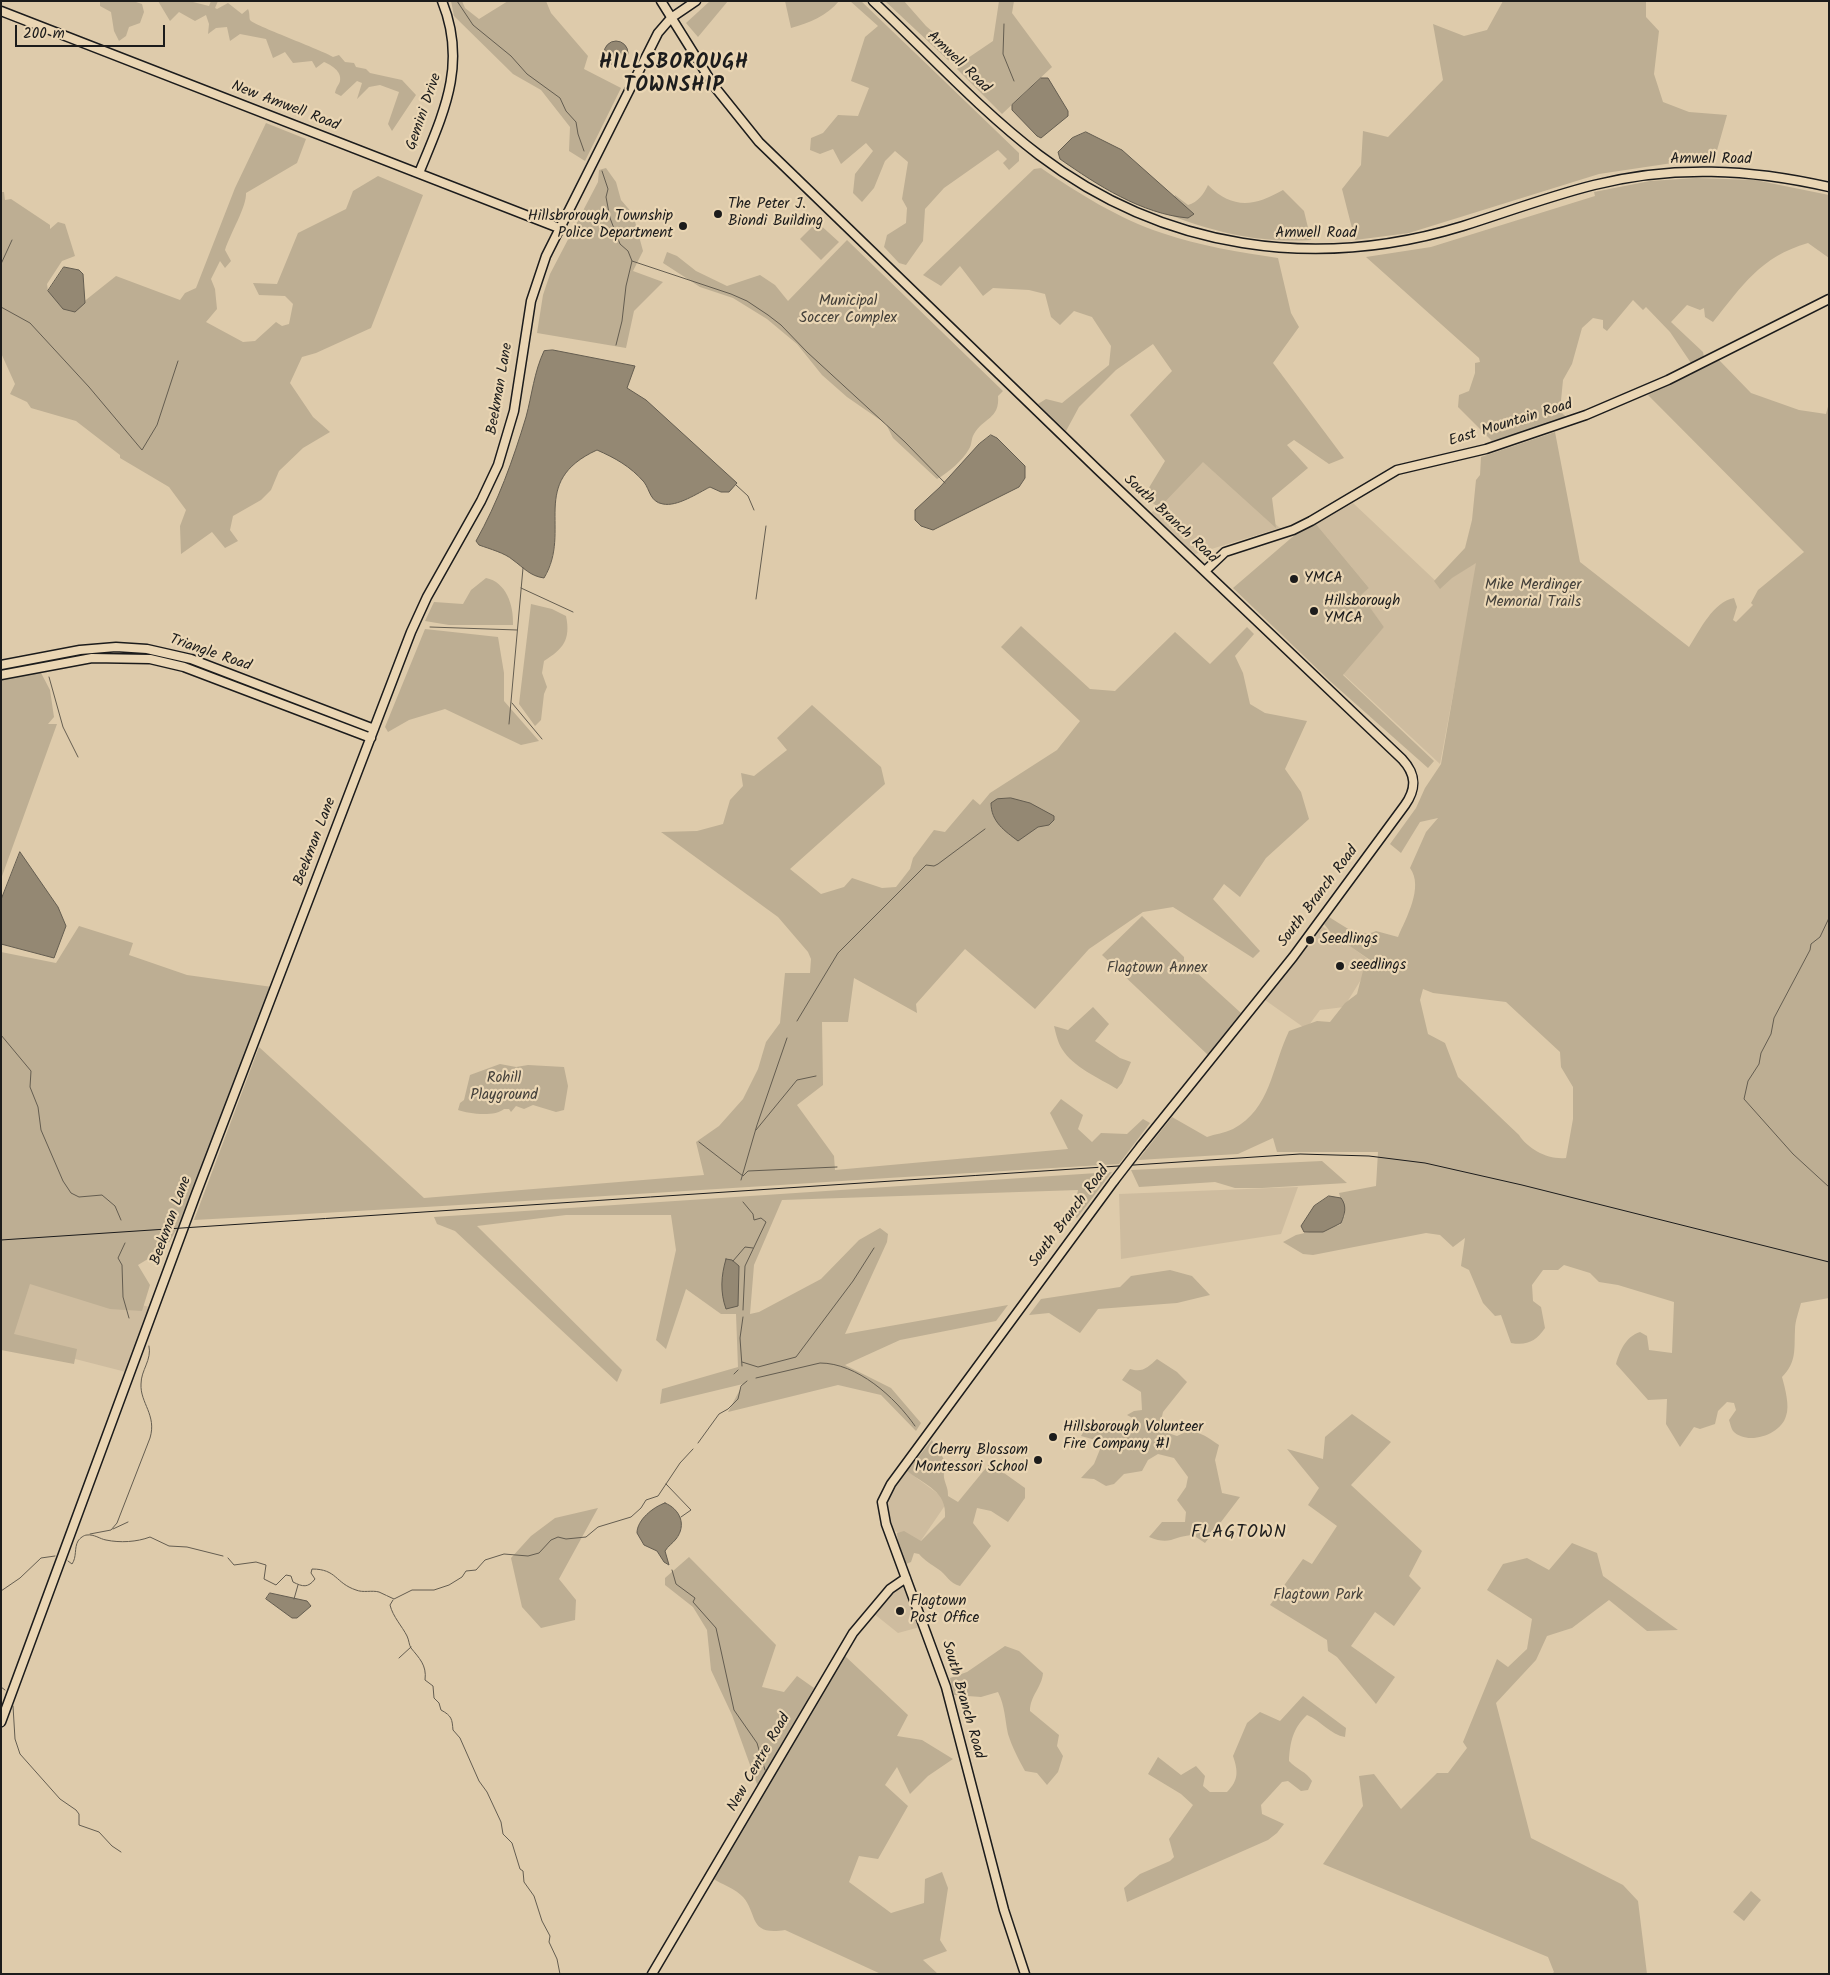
<!DOCTYPE html>
<html>
<head>
<meta charset="utf-8">
<style>
	body { margin:0 }
	#map { position:relative; width:1830px; height:1975px; overflow:hidden; background:#decbab; font-family:Kalam,sans-serif }
	canvas { display:block }
	.frame { position:absolute; inset:0; border:2px solid #1c1c1c; pointer-events:none }
	.scale { position:absolute; left:15px; top:25px; width:150px; height:22px; box-sizing:border-box; border:2px solid #1c1c1c; border-top:0; padding-left:6px; font-size:15px; line-height:18px; white-space:nowrap; color:#1c1c1c; -webkit-text-stroke:4px #ead6b4; paint-order:stroke }
</style>
</head>
<body>
<div id="map">
<canvas width="1830" height="1975"></canvas>
<div class="frame"></div>
<div class="scale">200 m</div>
</div>
<script>
const c = document.querySelector('canvas').getContext('2d');
c.lineJoin = 'round';
function paint(path, color) { c.fillStyle = color; c.fill(path, 'evenodd'); }
function trace(path, color, width, dash) { c.strokeStyle = color; c.lineWidth = width; c.lineCap = dash ? 'butt' : 'round'; c.setLineDash(dash || []); c.stroke(path); }
function label(font, color, halo, rows, align = 'center') {
  c.font = font + ' Kalam,sans-serif'; c.lineWidth = 4.5; c.setLineDash([]); c.textBaseline = 'middle'; c.strokeStyle = halo; c.fillStyle = color; for (const [text, x, y, turn = 0] of rows) {
    c.save(); c.translate(x, y); c.rotate((+turn || 0) * Math.PI / 180); c.textAlign = isNaN(turn) ? turn : align; if (halo) c.strokeText(text, 0, 0); c.fillText(text, 0, 0); c.restore();
  }
}
paint(new Path2D(`
	M1203 461 1280 528 1195 554 1151 513Z
	M1353 503 1440 585 1478 561 1440 764 1341 672 1384 627 1360 595 1369 588 1316 524Z
	M1322 926 1372 962 1344 1007 1320 1010 1306 1029 1265 1000Z
	M1298 1187 1281 1234 1121 1259 1119 1194Z
	M25 1273 149 1307 126 1372 5 1341Z
	M907 1471 948 1501 918 1545 892 1529 888 1518 887 1500Z
	M902 1587 905 1590 920 1627 898 1633 873 1613 897 1589Z`), '#cebc9f');
paint(new Path2D(`
	M100 1H133L142 4 144 12 140 23 129 27 126 36 119 41 114 31 111 12 100 6Z
	M158 1H189L209 6 211 1H218L215 8 217 9 228 3 242 14 248 9C250 13 249 17 250 20 253 25 322 50 333 57L339 55 345 62 354 63 356 67 366 69 370 73 402 80 416 95 392 131 388 124 399 92 380 85 369 87 357 99 362 83 357 81 341 96 335 93C336 87 339 85 340 81 342 71 331 65 324 62L316 68 312 61 293 63 285 52 273 58 266 39 240 34 230 41 227 27 216 28 208 34 209 24 206 15 195 21 179 12 170 21Z
	M451 1H462L465 8 479 19 508 1H546L551 13 588 56 584 69 621 88 585 161 569 151 570 127 541 90 513 74 454 16Z
	M710 1H728L698 37 686 23Z
	M785 1H839C827 16 809 23 791 28Z
	M850 1H861L1019 153V161L1009 170 1003 163 1007 159 998 150 944 188 925 209 923 241 906 265 899 263 884 247 887 235 906 223 907 208 902 199 908 162 895 151 885 161 874 188 862 202 853 193 855 174 873 151 866 143 841 164 833 149 820 154 810 150 811 138 823 133 838 115 858 116 869 88 851 81 865 37 878 26Z
	M885 1H904L926 26 965 60 993 41 999 1H1014L1012 13 1052 67 1002 114 957 69 958 64 948 60Z
	M1503 1H1646V17L1659 31 1654 74 1663 102 1689 112 1727 115 1714 161 1679 162 1599 174 1409 233 1355 240 1342 189 1361 165 1363 131 1388 137 1443 80 1433 24 1464 36 1487 30Z
	M266 123 306 139 297 163 246 193C247 206 230 234 225 250L231 261 225 268 220 261 211 279 215 289 217 309 206 322 243 342 255 341 276 322 282 326 289 324 293 304 285 296 259 295 253 283 277 284 298 233 346 209 353 191 378 176 423 195 371 328 316 353 302 357 290 383 313 417 330 432 303 448 279 471 271 490 261 500 233 516 230 530 238 541 225 548 212 532 181 554 180 526 186 510 169 487 120 458V455L76 421 31 408 27 402 10 394 15 384 1 353V192H4L5 200 11 199 50 225V229L58 222 65 224 75 256 62 261 47 284 48 291 72 311 116 276 180 300 185 293 196 288 235 188Z
	M606 168 616 182 621 200 633 214 643 251 633 271 663 282 634 311 626 348 537 333 543 295 550 274 598 182 599 170Z
	M1041 168C1078 193 1119 219 1162 233 1199 246 1240 252 1278 258L1291 313 1299 327 1273 363 1344 458 1329 464 1294 440 1287 445 1308 468 1272 498 1276 528 1203 462 1159 508 1144 496 1165 461 1130 415 1172 371 1153 344 1116 370 1079 407 1066 431 1038 404 1046 399 1062 403 1109 365 1111 346 1092 317 1074 311 1060 325 1051 317 1045 294 1029 290 993 288 983 296 960 266 941 286 923 275 1034 169Z
	M1696 178 1755 180 1829 195V258L1808 243C1760 257 1743 285 1713 322L1705 317 1704 308 1700 310 1687 305 1671 322 1703 352 1704 357 1691 363 1670 332 1646 307 1643 310 1633 300 1607 331 1603 328V320L1593 318 1582 328 1572 364 1563 380 1560 411 1567 418 1492 441 1458 407 1459 395 1469 391 1475 373V363L1480 362 1479 358 1366 257 1431 247 1595 196 1594 192 1650 181Z
	M1208 185C1233 210 1255 206 1283 190L1304 211 1311 240C1253 244 1196 228 1144 204L1170 207 1175 195 1188 205C1198 202 1204 194 1208 185Z
	M817 222 839 242 821 260 800 239Z
	M847 240 1003 391 998 396C1000 419 983 418 974 434 971 438 972 445 969 449 963 460 948 473 937 479L893 438 886 424 847 397 822 375 797 344 767 319 733 298 700 287 663 263 667 252 677 256 696 271 727 286 760 275 775 285 788 301Z
	M1719 360 1751 393 1799 410 1826 414 1829 403V1298L1801 1303C1799 1311 1795 1321 1795 1330 1794 1349 1797 1362 1782 1377 1785 1388 1790 1406 1786 1416 1781 1435 1747 1446 1733 1431 1731 1428 1730 1423 1729 1420L1736 1410 1734 1403 1727 1402 1718 1411 1715 1424 1700 1429 1694 1427 1680 1447 1666 1424 1667 1399 1648 1400 1616 1364C1620 1351 1625 1337 1640 1332L1647 1336 1649 1350 1672 1353 1674 1302 1618 1285 1599 1282 1590 1273 1564 1265 1558 1270H1543L1532 1285 1533 1301 1541 1307 1545 1328C1536 1341 1527 1346 1511 1343L1501 1315 1495 1316 1483 1303 1469 1270 1461 1266 1465 1238 1453 1247 1440 1235 1426 1233 1313 1255 1303 1254 1283 1242 1296 1235 1340 1225 1345 1215 1339 1193 1376 1186 1378 1152H1277L1273 1138 1238 1154 1138 1160 1172 1117 1207 1137C1215 1134 1225 1133 1233 1129 1271 1109 1272 1066 1289 1031L1317 1021 1330 1022 1345 1003 1357 994 1363 971 1373 962 1332 934 1324 924 1329 917C1344 926 1359 939 1376 931L1398 937C1406 918 1424 887 1410 868L1426 832 1438 818 1420 822 1401 853 1390 844 1416 808 1425 788 1441 764 1476 563 1452 578 1440 589 1434 581 1465 548 1472 520 1476 480 1480 475 1481 457 1555 432 1580 562 1689 647C1700 630 1713 602 1734 598L1737 607 1733 620 1736 622 1753 605 1751 603 1758 590 1804 552 1648 395ZM1423 989 1433 993 1506 1002 1560 1052 1561 1067 1573 1087V1119L1566 1158C1548 1160 1528 1149 1519 1135L1458 1077 1445 1043 1428 1034 1420 1000Z
	M1316 524 1369 588 1361 595 1384 627 1343 675 1434 761 1428 768 1331 682 1233 588 1297 533Z
	M486 578C506 582 514 605 513 625H449L425 621 434 602 463 604 471 590Z
	M531 604 552 609 566 616C571 640 563 649 544 661L542 673 547 687 544 694 541 720 535 726 519 704Z
	M1021 626 1090 689 1115 691 1175 632 1210 664 1247 627 1254 634 1235 656 1243 673 1250 704 1265 713 1307 721 1285 769 1301 792 1309 819 1266 858 1240 897 1224 884 1213 899 1260 951 1253 958 1173 907 1143 912 1089 949 1035 1009 965 949 916 1004 917 1013 854 978 848 1022H822L823 1085 797 1105 834 1156 835 1170 1068 1149 1050 1113 1061 1099 1083 1115 1078 1129 1092 1142 1101 1133 1127 1134 1143 1119 1150 1123 1119 1164C811 1182 503 1204 194 1220L259 1047 424 1198 704 1175 696 1142 719 1126 743 1099 758 1069 766 1042 780 1023 785 973H810L811 959 808 952 778 917 661 832 697 831 723 824 730 800 743 786 741 773 754 776 787 750 777 738 812 705 881 767 885 784 790 869 821 894 844 887 852 878 882 888 896 887 910 869 913 858 934 830 945 832 973 799 980 805 990 793 1057 750 1080 721 1001 647Z
	M425 629 498 637 504 673V701L539 741 521 745 445 709 409 720 388 732 385 727Z
	M106 651 104 654 1 672V668L85 652Z
	M186 661 312 709V711L184 664Z
	M40 671 50 690 54 717 48 724H57L1 879V678Z
	M1142 916 1184 957V961L1241 1013 1208 1055 1102 955Z
	M79 926 133 943 129 955 187 975 272 987 180 1223 166 1248 138 1265 150 1285 142 1311 110 1309 30 1284 14 1334 77 1349 74 1364 1 1350V952L56 963Z
	M1093 1007 1109 1024 1095 1041 1120 1058 1131 1062 1122 1083 1117 1089C1099 1078 1073 1067 1062 1049 1058 1043 1056 1034 1054 1026L1068 1030Z
	M500 1064 516 1067 528 1065 564 1067 568 1086 564 1110 556 1112 533 1105 524 1109 516 1106 511 1112 509 1109H504C495 1117 469 1114 458 1110L460 1103 464 1100 470 1075Z
	M1322 1161 1347 1183 1262 1188H1235L1215 1182 1139 1187 1131 1170Z
	M1112 1172 1077 1218 1073 1216 1078 1190 782 1200 754 1265 750 1314 759 1312 821 1279 859 1240 880 1228 888 1234 887 1242 845 1334 1008 1305 996 1321 900 1340 845 1365 891 1388 921 1423 916 1431 881 1395 838 1385 728 1412 743 1384 660 1404 662 1389 738 1367 736 1314H721L686 1289 666 1349 656 1340 676 1250 671 1215H566L477 1226 622 1370 617 1382 455 1231 437 1224 434 1217Z
	M1170 1270 1192 1276 1210 1295 1177 1303 1098 1309 1080 1333 1049 1313 1029 1315 1041 1299 1120 1287 1131 1276Z
	M1157 1359 1177 1372 1187 1382 1163 1412 1160 1425 1165 1432 1177 1436C1194 1426 1204 1435 1219 1445L1215 1460 1222 1493 1240 1497 1205 1543 1193 1535C1173 1536 1171 1546 1149 1537L1162 1522H1185L1186 1512 1177 1500 1186 1487 1188 1477 1174 1458 1158 1454 1148 1460 1142 1471 1124 1474 1114 1484 1106 1486 1094 1479 1081 1478 1094 1464 1103 1442 1081 1436 1089 1423 1107 1432 1132 1431 1138 1421 1127 1415 1134 1411 1142 1410 1141 1392 1122 1380 1130 1369C1143 1373 1148 1367 1157 1359Z
	M1352 1414 1391 1442 1351 1485 1422 1551 1409 1576 1421 1588 1394 1626 1375 1612 1351 1646 1395 1677 1376 1704 1337 1657 1328 1651 1327 1640 1270 1605 1303 1559 1312 1564 1337 1526 1308 1505 1319 1488 1287 1449 1323 1459 1325 1437Z
	M932 1440C936 1450 944 1456 947 1466 939 1478 949 1484 948 1496L958 1502 990 1463 1025 1488V1498L1008 1522 991 1511 977 1508 973 1523 991 1546 960 1586C949 1583 947 1575 938 1569 931 1564 925 1561 919 1554L914 1553 911 1562 906 1564 898 1544 897 1533 904 1531 921 1541 945 1517C947 1491 926 1486 907 1471Z
	M598 1508 559 1579 576 1600 575 1620 541 1628 522 1607 511 1558 531 1536 555 1518Z
	M1572 1543 1597 1553 1603 1576 1678 1630 1647 1631 1609 1600 1572 1628 1547 1636 1536 1660 1496 1703 1531 1838 1623 1885 1638 1901 1647 1974H1552L1554 1972 1548 1957 1323 1864 1363 1806 1359 1776 1374 1774 1401 1809 1437 1773H1448L1467 1748 1463 1742 1497 1659 1508 1667 1527 1649 1532 1619 1487 1590 1503 1564 1527 1558 1549 1570Z
	M689 1557 776 1645 762 1687 784 1692 797 1676 814 1688 758 1787 732 1715 711 1670 707 1630 693 1607 665 1585V1578Z
	M1005 1646 1019 1651 1043 1673C1042 1687 1030 1696 1030 1711L1059 1735 1057 1746 1063 1756 1058 1772 1047 1785 1037 1773 1025 1771C1019 1760 1012 1747 1008 1734 1005 1720 1005 1706 998 1692L981 1697 954 1695 950 1678 967 1672Z
	M845 1656 908 1715 897 1736 922 1740 953 1759 928 1776 910 1794 897 1767 885 1785 908 1806 878 1859 859 1856 849 1882 891 1913 924 1903 925 1879 942 1872 948 1888 940 1940 947 1951 923 1960 938 1974H881L785 1930C748 1936 758 1914 743 1897 736 1889 721 1884 712 1878Z
	M1303 1696 1346 1728 1345 1737C1331 1735 1320 1720 1307 1715 1293 1728 1290 1742 1289 1761 1296 1769 1307 1772 1312 1781L1308 1790 1301 1791 1288 1781 1282 1782 1261 1805 1262 1814 1284 1824 1277 1833 1268 1840 1127 1902 1124 1888 1140 1874 1170 1861 1174 1857 1169 1839 1193 1805 1181 1794 1148 1774 1158 1757 1181 1775 1196 1766 1205 1776 1203 1786 1210 1792H1227C1239 1780 1238 1771 1233 1756L1247 1723 1260 1712 1280 1721Z
	M1751 1891 1761 1900 1744 1921 1733 1912Z`), '#bdae93');
const water = new Path2D(`
	M604 53a12 12 0 1 1 24 0a12 12 0 1 1-24 0Z
	M1041 78H1048L1068 111V116L1041 138 1037 136 1012 110V105Z
	M1086 132 1122 150 1194 214 1188 218C1142 214 1097 185 1060 159L1058 152 1072 138Z
	M64 267 79 270 83 274 85 303 75 312 63 309 48 291Z
	M553 350 635 366 627 388 646 400 737 483 729 492H721L710 487C698 493 677 507 663 504 650 502 650 490 644 482 630 466 615 458 597 450 527 482 573 530 544 578 530 576 524 568 513 560 505 553 490 549 479 545L476 541C498 502 513 460 526 417 532 395 534 372 544 351Z
	M991 435 997 438 1025 466V478L1019 487 933 530 921 526 915 520V510L940 487 979 444Z
	M1011 798 1030 803 1054 816V820L1049 825 1038 827 1018 841C1005 831 991 822 991 803L997 799Z
	M20 852 58 907 66 926 54 958 1 944V900Z
	M1329 1196 1341 1198C1347 1206 1345 1214 1341 1223L1323 1232H1304L1301 1226 1314 1206Z
	M726 1259 732 1260 739 1266 738 1306 726 1309C720 1292 721 1276 726 1259Z
	M665 1503C680 1509 687 1525 676 1539 673 1543 668 1546 665 1551L669 1565 664 1562 657 1551 644 1545 637 1533C637 1520 653 1507 665 1503Z
	M270 1593 307 1601 311 1606 297 1618H292L266 1599Z`);
paint(water, '#948873');
trace(water, '#645d50', 1);
trace(new Path2D(`
	M457 1 473 25 511 56 527 74 560 98 566 111 576 122 578 134 584 151
	M1004 24 1003 54 1014 81
	M602 171 608 189 606 197 610 218 620 244 628 251 632 261 626 286 622 321 616 345
	M632 261 731 294 747 301 768 315 781 325 807 352 905 442 945 483
	M1 264 12 240
	M1 307 30 323 89 387 142 450 157 425 178 361
	M736 485 748 496 754 510
	M521 588 573 612
	M756 599 766 526
	M430 627 517 630
	M49 677 63 727 78 757
	M512 703 542 739
	M509 724 523 568
	M1829 918 1820 937 1811 944 1810 950 1774 1018 1771 1034 1761 1053 1759 1064 1748 1081 1744 1099 1793 1154 1829 1187
	M797 1021 838 953 926 865 934 866 938 864 985 829
	M1 1035 31 1071 30 1087 38 1107 41 1130 63 1181 71 1193 79 1197 102 1195 115 1206 121 1220
	M756 1130 797 1080 816 1076
	M699 1142 743 1176 748 1171 837 1167
	M741 1180 757 1125 787 1038
	M125 1243 118 1258 122 1265 123 1297 129 1318
	M733 1261 745 1247 753 1248
	M743 1310 745 1266 766 1222 761 1218 754 1220 753 1214 743 1202
	M742 1362 758 1367 796 1357 853 1281 874 1248
	M742 1366 740 1338 743 1317
	M734 1374 738 1370
	M756 1378 820 1363C857 1363 895 1397 915 1426
	M698 1443 719 1414 728 1409 738 1399 741 1386 747 1381
	M666 1484 691 1510 681 1517
	M113 1529 128 1522
	M90 1534 111 1530 117 1523 150 1438C157 1415 140 1403 141 1384 141 1370 152 1360 149 1346
	M228 1558 234 1565 256 1562 266 1565 264 1579 276 1585 286 1575 291 1576 293 1582C303 1587 308 1588 315 1579L311 1573 312 1569C337 1569 335 1583 356 1590 363 1593 372 1590 379 1592 384 1594 389 1597 394 1599L412 1590H434L449 1585 462 1577 466 1571 476 1570 485 1560 504 1554 528 1556 539 1553 551 1540 558 1537 566 1539 586 1537 598 1527 631 1517 641 1508 646 1500 658 1496 680 1463 693 1449
	M68 1561 72 1564C77 1557 74 1548 78 1541 80 1538 84 1535 87 1535 94 1534 100 1539 106 1540 120 1543 137 1542 150 1537L169 1546 187 1547 223 1556
	M672 1570 676 1584 695 1598 693 1602 716 1628 734 1710 757 1743 765 1770
	M1 1591 20 1578 41 1558 55 1556
	M294 1599 298 1585
	M393 1600 390 1605C393 1617 402 1626 407 1636 409 1640 409 1645 411 1648 419 1658 427 1665 425 1680L433 1686 434 1698 439 1703 441 1710C452 1716 452 1719 453 1730L460 1738 479 1781 487 1792 501 1822 503 1834 512 1843 520 1869 523 1871 524 1882 534 1896 542 1921 550 1936 549 1942 557 1959 560 1974
	M399 1658 411 1647
	M1 1687 5 1690
	M13 1706 15 1739 20 1754 60 1799 76 1810 79 1814V1825L99 1832 112 1846 121 1852`), '#645d50', 1);
const secondary = new Path2D(`
	M661 1 714 86 759 142 1097 469 1402 759C1416 774 1417 788 1405 805L1293 957 1141 1146
	M873 1C927 52 981 111 1039 155 1164 250 1316 271 1463 226 1507 212 1550 196 1594 185 1673 165 1750 169 1829 187
	M1 11 559 228
	M419 173C443 114 468 65 442 1
	M1205 571 1225 552 1293 530 1311 521 1397 470 1486 449 1586 415 1668 380 1829 299
	M1 665 80 650 116 647 147 649 191 659 374 729
	M1 675 92 658 150 659 184 667 371 738
	M1 1722 196 1194 411 632 427 597 481 501 498 465 514 411 531 301 546 256 658 33 671 18 696 1
	M652 1974 853 1633 890 1589 906 1578
	M1025 1974 1004 1910 946 1687 886 1524 882 1502 891 1484 1114 1181`);
trace(secondary, '#1c1c1c', 11);
trace(secondary, '#ead6b4', 8);
trace(new Path2D(`
	M1 1240 1300 1154 1369 1156 1425 1163 1522 1185 1829 1262`), '#1c1c1c', 1);
const secondaryBridge = new Path2D(`
	M1114 1181 1141 1146`);
trace(secondaryBridge, '#1c1c1c', 11, []);
trace(secondaryBridge, '#ead6b4', 8);
for (const [x, y, r, color] of [
	[718,214,5,"#1c1c1c"],
	[683,226,5,"#1c1c1c"],
	[1294,579,5,"#1c1c1c"],
	[1314,611,5,"#1c1c1c"],
	[1310,940,5,"#1c1c1c"],
	[1340,966,5,"#1c1c1c"],
	[1053,1437,5,"#1c1c1c"],
	[1038,1460,5,"#1c1c1c"],
	[900,1611,5,"#1c1c1c"]
]) { const dot = new Path2D(); dot.arc(x, y, r, 0, 2 * Math.PI); c.fillStyle = color; c.fill(dot); trace(dot, '#ead6b4', 2); }
label('15px', '#1c1c1c', '#ead6b4', [
	["Amwell Road",958,63,44],
	["New Amwell Road",285,107,21],
	["Gemini Drive",425,112,-71],
	["Amwell Road",1711,160],
	["Amwell Road",1316,234],
	["Beekman Lane",501,389,-80],
	["East Mountain Road",1511,424,-17],
	["South Branch Road",1170,520,43],
	["Triangle Road",210,654,19],
	["Beekman Lane",316,842,-69],
	["South Branch Road",1319,897,-53],
	["South Branch Road",1070,1217,-53],
	["Beekman Lane",172,1221,-70],
	["South Branch Road",962,1700,74],
	["New Centre Road",760,1763,-60]
]);
label('15px', '#1c1c1c', '#ead6b4', [
	["The Peter J.",728,205],
	["Biondi Building",728,222],
	["Hillsbrorough Township",673,217,"right"],
	["Police Department",673,234,"right"],
	["YMCA",1304,579],
	["Hillsborough",1324,602],
	["YMCA",1324,619],
	["Seedlings",1320,940],
	["seedlings",1350,966],
	["Hillsborough Volunteer",1063,1428],
	["Fire Company #1",1063,1445],
	["Cherry Blossom",1028,1451,"right"],
	["Montessori School",1028,1468,"right"],
	["Flagtown",910,1602],
	["Post Office",910,1619]
], 'left');
label('15px', '#44403a', '#ead6b4', [
	["Municipal",848,302],
	["Soccer Complex",848,319],
	["Mike Merdinger",1533,586],
	["Memorial Trails",1533,603],
	["Flagtown Annex",1157,969],
	["Rohill",504,1079],
	["Playground",504,1096],
	["Flagtown Park",1318,1596]
]);
c.letterSpacing = '1px';
label('18px', '#1c1c1c', '#ead6b4', [
	["FLAGTOWN",1239,1534]
]);
c.letterSpacing = '0px';
c.letterSpacing = '1px';
label('bold 20px', '#1c1c1c', '#ead6b4', [
	["HILLSBOROUGH",674,65],
	["TOWNSHIP",674,88]
]);
c.letterSpacing = '0px';
</script>
</body>
</html>
